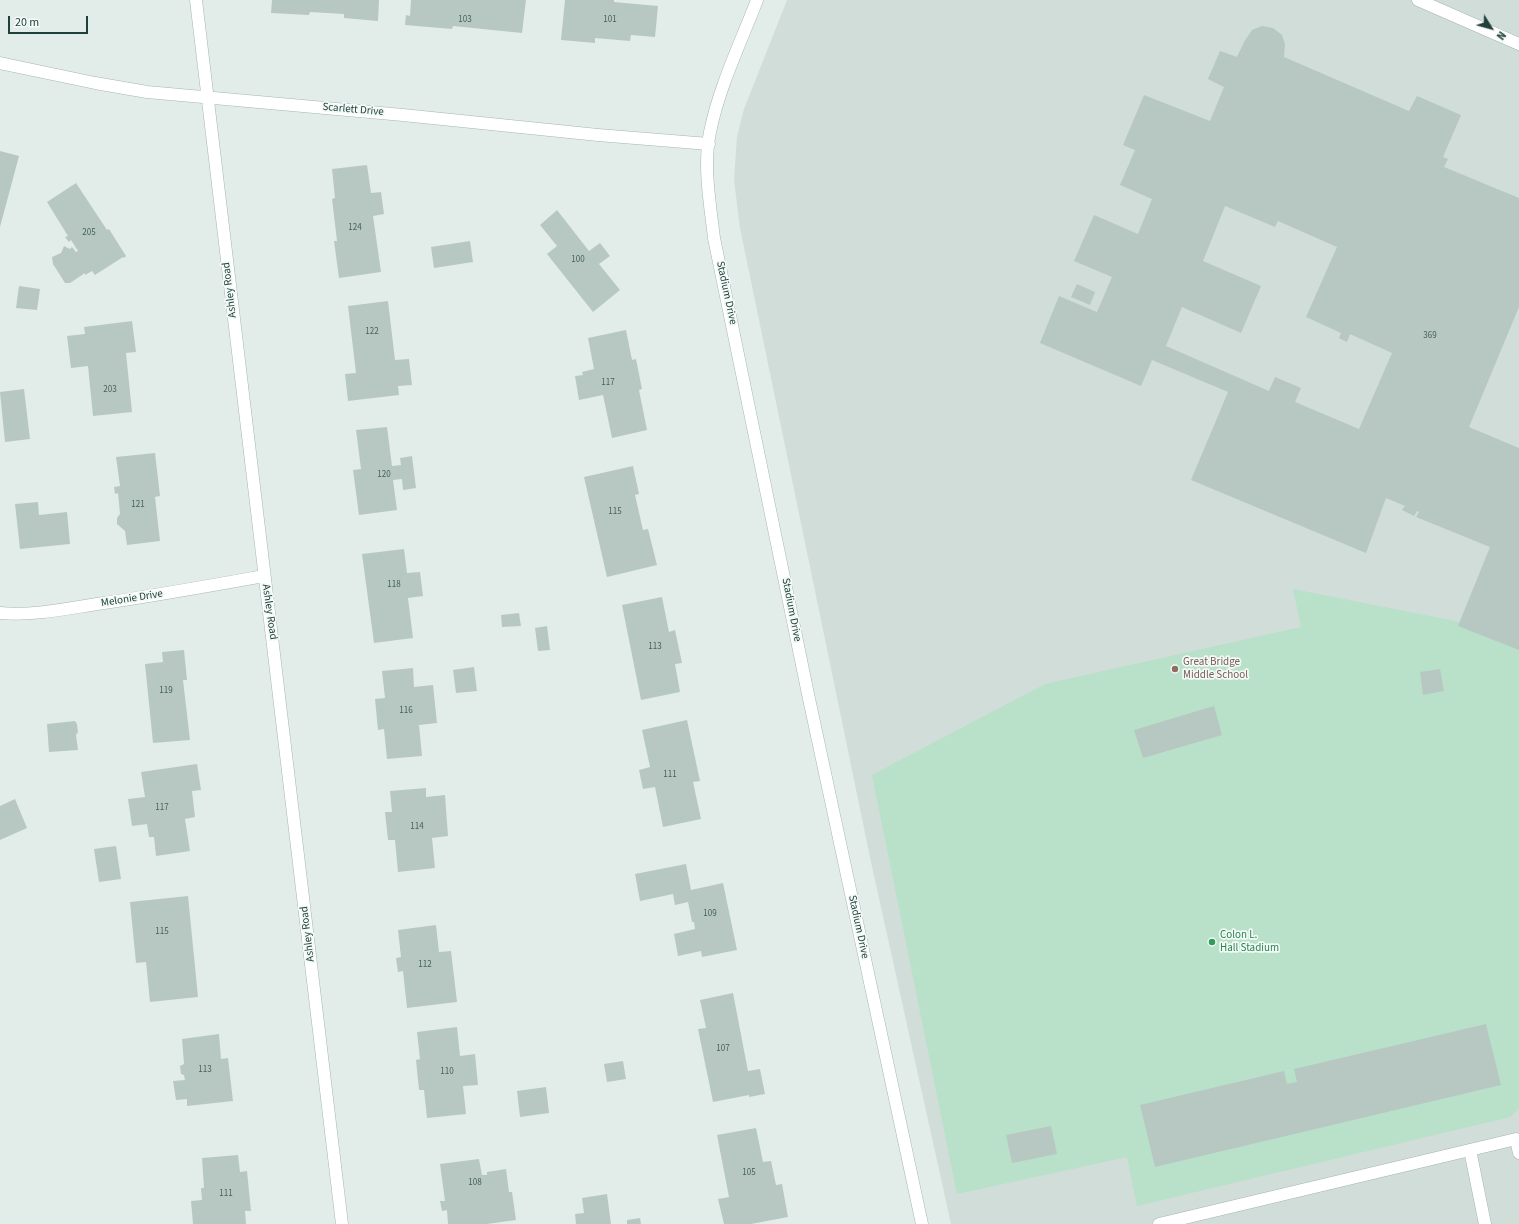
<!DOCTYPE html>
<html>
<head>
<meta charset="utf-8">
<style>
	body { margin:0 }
	#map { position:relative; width:1519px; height:1224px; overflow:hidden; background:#e2ede9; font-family:"Source Sans 3",sans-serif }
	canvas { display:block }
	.north { position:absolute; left:1471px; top:8px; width:40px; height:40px; -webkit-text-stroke:3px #f3f9f7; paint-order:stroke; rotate:127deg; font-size:11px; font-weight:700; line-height:16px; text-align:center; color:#20403b }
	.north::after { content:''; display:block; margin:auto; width:14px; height:18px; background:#20403b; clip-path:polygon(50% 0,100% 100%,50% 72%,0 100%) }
	.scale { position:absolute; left:8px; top:16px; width:80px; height:18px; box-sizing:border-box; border:2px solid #20403b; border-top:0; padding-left:5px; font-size:12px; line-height:14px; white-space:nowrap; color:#20403b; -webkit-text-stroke:3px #f3f9f7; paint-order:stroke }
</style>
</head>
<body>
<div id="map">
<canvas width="1519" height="1224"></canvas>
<div class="north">N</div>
<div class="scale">20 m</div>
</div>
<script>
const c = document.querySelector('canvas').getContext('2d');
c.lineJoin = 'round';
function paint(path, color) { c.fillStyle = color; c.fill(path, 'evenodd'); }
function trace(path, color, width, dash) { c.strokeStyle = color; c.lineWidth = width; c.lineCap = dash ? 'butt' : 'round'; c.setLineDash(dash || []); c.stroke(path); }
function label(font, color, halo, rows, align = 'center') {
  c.font = font + ' "Source Sans 3",sans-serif'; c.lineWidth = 3.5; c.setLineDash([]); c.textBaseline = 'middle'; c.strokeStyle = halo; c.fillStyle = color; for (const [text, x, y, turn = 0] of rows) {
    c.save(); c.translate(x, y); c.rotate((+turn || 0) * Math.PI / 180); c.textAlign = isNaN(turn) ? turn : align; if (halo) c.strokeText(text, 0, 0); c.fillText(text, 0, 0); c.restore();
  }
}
paint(new Path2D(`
	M787 0H1519V1224H951L871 862 740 228 734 180 737 137 744 109Z`), '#d0ddd9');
paint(new Path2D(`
	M1293 589 1455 621 1519 648V1108L1510 1117 1137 1206 1127 1157 957 1194 872 775 1045 684 1301 627Z`), '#b9e0c8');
paint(new Path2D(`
	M272 0H379L378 21 344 18V14L310 12 309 15 271 13Z
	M411 0H526L522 33 453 26 452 29 405 25 406 15 410 16Z
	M565 0H614V2L658 6 655 37 631 35 630 41 595 38V43L561 40Z
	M1262 26 1273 28 1282 35 1285 44 1284 57 1409 111 1417 96 1461 115 1443 157 1448 159 1444 167 1519 198V307L1469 427 1519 448V650L1458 626 1490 547 1416 517 1419 512 1417 511 1414 516 1402 510 1405 506 1386 498 1366 553 1191 480 1228 392 1152 360 1141 386 1040 343 1059 296 1097 312 1112 277 1074 261 1094 215 1138 234 1152 199 1120 185 1135 150 1123 145 1144 95 1210 121 1224 87 1208 79 1220 51 1237 57 1244 42 1252 30ZM1225 206 1275 227 1278 221 1337 247 1306 317 1341 333 1339 338 1347 342 1350 334 1392 353 1359 429 1295 402 1301 388 1275 377 1269 391 1166 346 1182 307 1241 333 1261 286 1203 261Z
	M0 151 19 156 0 227Z
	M367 165 371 193 381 192 384 214 373 216 381 272 339 278 334 241H337L332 199 335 198 332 169Z
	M76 183 107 230 109 229 126 256 124 258 123 257 95 275 92 271 85 275V273L70 283H65L53 264 52 257 61 253 64 246 70 249 72 247 76 252 78 251 71 240 69 242 65 237 68 236 47 202Z
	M557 210 589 251 600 243 610 256 599 264 620 290 593 312 547 254 557 246 540 225Z
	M470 241 473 262 434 268 431 247Z
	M1077 284 1095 292 1090 305 1071 297Z
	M19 286 40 289 37 310 16 308Z
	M388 301 395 360 409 359 412 385 398 386 399 395 348 401 345 374 356 373 348 306Z
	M132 321 136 352 126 353 132 412 93 416 88 366 71 368 67 336 85 334 84 327Z
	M626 330 632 360 636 359 642 389 639 390 647 430 612 438 603 395 579 400 575 376 583 375 582 372 594 369 588 338Z
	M24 389 30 439 5 442 0 392Z
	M387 427 392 466 401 465 400 458 412 456 416 488 403 490 402 479 393 480 397 510 359 515 353 470 361 469 356 430Z
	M155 453 160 496 155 497 160 541 127 545 125 531 117 524V518L120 514 118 493 115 494 114 487 120 486 116 457Z
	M633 466 639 494 635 495 643 530 648 529 657 565 607 577 584 477Z
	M38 502 39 515 67 512 70 544 20 549 15 504Z
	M404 549 407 573 420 572 423 596 408 598 413 638 374 643 362 554Z
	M662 597 669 632 675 630 682 663 675 664 680 692 641 700 622 605Z
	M519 613 521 626 502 627 501 615Z
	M547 626 550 650 538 651 535 628Z
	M184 650 187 680H183L190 740 153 743 145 664 163 662 162 652Z
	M474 667 477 691 456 693 453 670Z
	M413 668 414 687 433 685 437 723 419 725 422 756 387 759 384 729 378 730 375 699 385 698 382 671Z
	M1440 669 1444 691 1423 695 1420 672Z
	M1214 706 1222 735 1143 758 1134 730Z
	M687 720 700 781 693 782 701 819 663 827 655 787 643 789 639 770 650 767 642 730Z
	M75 721 77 724 78 732 76 735 78 750 49 752 47 724Z
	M197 764 201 790 192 791 195 817 185 819 190 851 156 856 154 837H149L147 824 132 826 128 799 145 797 141 772Z
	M426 788V797L445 795 448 836 432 838 435 868 398 872 395 840H388L385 812H392L390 791Z
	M15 799 27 828 0 840V806Z
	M116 846 121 879 99 882 94 849Z
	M686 864 691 890 723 883 737 950 702 957 701 951 678 956 674 934 695 929 694 922H692L688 902 675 905 673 894 640 901 635 874Z
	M188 896 198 997 150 1002 146 962 136 963 130 902Z
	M436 925 439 952 451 951 457 1002 407 1008 403 971 398 972 396 958 401 957 398 930Z
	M733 993 748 1071 760 1069 765 1094 749 1097V1095L713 1102 698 1029 706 1028 700 1000Z
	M1486 1024 1501 1085 1155 1167 1140 1105 1284 1071 1287 1084 1297 1082 1294 1069Z
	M457 1027 460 1056 475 1054 478 1085 463 1086 466 1114 427 1118 424 1090H419L416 1060 420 1059 417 1032Z
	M219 1034 221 1059 228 1058 233 1101 187 1106V1099L176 1100 173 1081 185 1080 184 1075 181 1074 180 1066 184 1064 182 1039Z
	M623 1061 626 1079 607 1082 604 1064Z
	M546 1087 549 1113 520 1117 517 1091Z
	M1051 1126 1057 1154 1012 1163 1006 1135Z
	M756 1128 763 1162 771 1161 776 1185 782 1184 788 1217 751 1224H724L718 1199 729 1197 717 1135Z
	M238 1155 240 1172 247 1171 251 1211H245L246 1224H193L191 1201 202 1200 201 1188H204L202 1158Z
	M479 1159 482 1175H487V1172L506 1169 509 1192H512L516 1220 487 1224H448L447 1210 442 1211 440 1201H445L440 1164Z
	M607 1194 611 1224H576L575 1214 584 1213 582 1198Z
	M640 1218 641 1224H627V1220Z`), '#b7c8c3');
const minor = new Path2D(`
	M196 0 342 1224
	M757 0C741 42 719 87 710 132 703 166 710 203 714 238L808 694 922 1224
	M1418 0 1519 44
	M0 63 95 83 147 92 403 115 598 135 709 144
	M0 613C32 616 65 609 97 604 153 596 208 586 264 576
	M1470 1150 1485 1224
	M1159 1224 1516 1139 1519 1153`);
trace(minor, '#a4b6b1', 13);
trace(minor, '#fff', 12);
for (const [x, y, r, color] of [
	[1175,669,4,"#8d6e63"],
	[1212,942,4,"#2e9e5b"]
]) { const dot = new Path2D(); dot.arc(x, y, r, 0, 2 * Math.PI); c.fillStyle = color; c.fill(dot); trace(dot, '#f3f9f7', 1.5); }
label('9px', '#46625d', null, [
	["103",465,20],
	["101",610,20],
	["124",355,228],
	["205",89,233],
	["100",578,260],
	["122",372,332],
	["369",1430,336],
	["117",608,383],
	["203",110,390],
	["120",384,475],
	["121",138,505],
	["115",615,512],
	["118",394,585],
	["113",655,647],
	["119",166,691],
	["116",406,711],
	["111",670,775],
	["117",162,808],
	["114",417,827],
	["109",710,914],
	["115",162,932],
	["112",425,965],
	["107",723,1049],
	["113",205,1070],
	["110",447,1072],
	["105",749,1173],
	["108",475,1183],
	["111",226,1194]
]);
label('11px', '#20403b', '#f3f9f7', [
	["Scarlett Drive",353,110,5],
	["Ashley Road",230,290,-97],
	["Stadium Drive",726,293,78],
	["Melonie Drive",132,599,-9],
	["Stadium Drive",791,610,79],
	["Ashley Road",269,612,82],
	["Stadium Drive",858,927,78],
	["Ashley Road",308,934,-97]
]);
label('11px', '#785e54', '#f3f9f7', [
	["Great Bridge",1183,663],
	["Middle School",1183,676]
], 'left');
label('11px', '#27864d', '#f3f9f7', [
	["Colon L.",1220,936],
	["Hall Stadium",1220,949]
], 'left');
</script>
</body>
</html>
